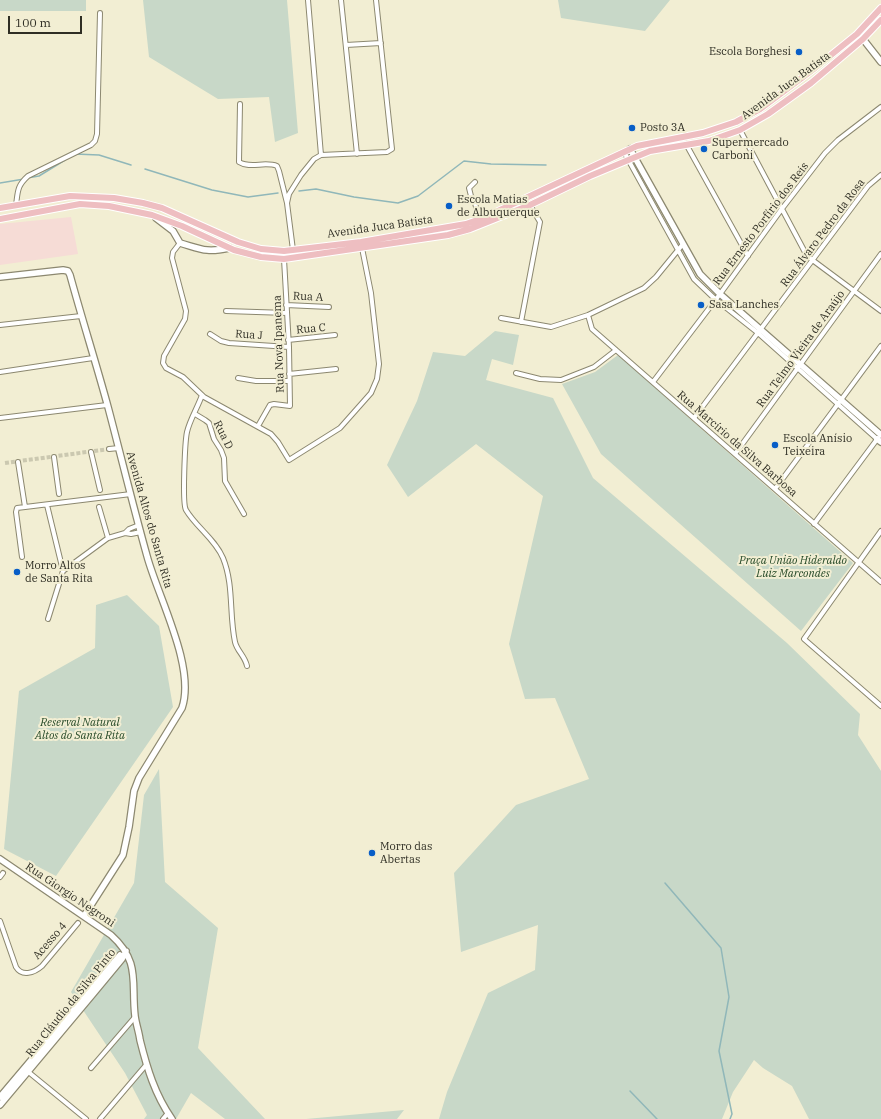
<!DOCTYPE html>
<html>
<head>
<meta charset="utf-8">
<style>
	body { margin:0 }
	#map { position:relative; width:881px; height:1119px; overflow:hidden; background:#f2eed3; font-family:"IBM Plex Serif",serif }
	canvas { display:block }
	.scale { position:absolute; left:8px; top:16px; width:74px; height:18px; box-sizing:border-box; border:2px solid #2f2e24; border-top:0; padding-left:5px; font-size:12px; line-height:14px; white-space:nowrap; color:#2f2e24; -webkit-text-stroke:3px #f2eed3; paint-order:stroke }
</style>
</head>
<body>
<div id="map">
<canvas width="881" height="1119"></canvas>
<div class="scale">100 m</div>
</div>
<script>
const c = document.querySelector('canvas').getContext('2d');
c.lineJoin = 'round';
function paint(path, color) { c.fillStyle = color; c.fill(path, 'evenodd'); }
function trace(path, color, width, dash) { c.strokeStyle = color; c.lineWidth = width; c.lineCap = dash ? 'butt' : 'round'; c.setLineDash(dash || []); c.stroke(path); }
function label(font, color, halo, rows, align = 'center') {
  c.font = font + ' "IBM Plex Serif",serif'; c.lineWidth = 4; c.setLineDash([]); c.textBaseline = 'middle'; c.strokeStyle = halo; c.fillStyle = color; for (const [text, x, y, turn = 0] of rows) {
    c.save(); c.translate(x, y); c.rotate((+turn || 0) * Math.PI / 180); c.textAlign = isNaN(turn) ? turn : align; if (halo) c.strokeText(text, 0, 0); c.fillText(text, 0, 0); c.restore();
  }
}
paint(new Path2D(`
	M71 217 78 254 0 265V224Z`), '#f6dcd6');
paint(new Path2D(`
	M0 0H86V11H0Z
	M143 0H287L298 133 275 142 269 97 218 99 149 57Z
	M558 0H670L645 31 561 18Z
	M495 331 519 335 513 365 492 359 486 380 553 398 593 478 787 643 860 714 858 735 881 771V1119H809L792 1086 763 1068 754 1060 733 1092 722 1119H439L447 1092 488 993 535 970 538 925 461 952 454 873 516 805 589 779 555 698 525 699 509 644 543 496 476 444 408 497 387 465 417 401 433 352 465 356Z
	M618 355 853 563 801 631 601 454 562 384 595 372Z
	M127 595 159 626 173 707 56 876 4 849 19 691 95 648 96 605Z
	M159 769 165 882 218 928 198 1048 265 1119H225L191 1093 176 1119H144L147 1115 125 1073 71 992 134 883 144 795Z
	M404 1110 397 1119H306Z`), '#c8d8c8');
trace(new Path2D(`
	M75 154 99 155 131 165
	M145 169 212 190 248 197 278 193
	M27 178 39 176 65 160
	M0 183 24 179
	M299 191 316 189 354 197 398 203 418 196 464 161 491 164 546 165
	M665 883 721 948 729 997 719 1051 732 1114 730 1119
	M630 1091 657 1119`), '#90b7b9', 1.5);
trace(new Path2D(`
	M5 463 109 449`), '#cbc8b0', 4, [4, 2]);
const street = new Path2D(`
	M308 0 321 155
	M341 0 357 154
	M346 45 381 43
	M240 104 239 162C250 169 265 161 277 166L279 171 287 203
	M740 130 807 256 881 311
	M686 144 748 256
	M624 152 694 279 715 299 758 333 877 439
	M475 182 469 188 471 196 475 203 477 211 483 218
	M16 205C18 191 17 186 28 176L91 145 95 141 97 134 100 13
	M180 243 173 252 172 258 186 311 185 319 164 356 163 363 166 368 183 377 204 397 271 434 278 442 289 460 340 428 371 393 377 379 379 364 371 293 362 248
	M293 250 287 203 289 194 301 175 314 159 321 155 387 152 392 149 376 0
	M286 305 329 307
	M226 311 287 313
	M588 315 592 329 881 582
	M501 318 551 327 588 315 644 288 656 277 683 244
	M521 322 540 222 530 205
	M0 325 81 316
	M210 334 221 341 229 343 289 347
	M288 340 335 335
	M0 372 93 358
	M516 373 540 379 561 380 594 367 616 350
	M289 374 336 369
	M238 378 256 381H289
	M653 382 720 294 781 210 825 153 838 140 881 107
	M202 395C198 407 190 419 187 432 185 441 182 504 186 510 196 527 215 539 223 558 234 585 229 614 235 642 237 651 245 656 247 666
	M195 414 205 420 209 423 214 439 221 450 224 458 225 481 244 514
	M0 418 107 405
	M694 418 868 186 881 175
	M258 426 270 405 274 404 290 406 289 347 284 259
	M109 449 119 448
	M91 452 100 490
	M735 454 881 254
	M54 457 59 494
	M18 462 25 507
	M775 489 881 346
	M47 505 63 571
	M99 507 108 538
	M814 524 878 438
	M881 531 804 639 881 706
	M125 533 131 534 141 532
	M22 557 16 512 17 508 131 494
	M48 619 63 571 108 538 125 533 129 529 139 525
	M0 877 3 873
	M0 921 16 967C22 977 34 973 42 966L78 923
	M91 1068 135 1017
	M26 1070 86 1119
	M100 1119 146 1065
	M163 1119 168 1113`);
const secondary = new Path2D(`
	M863 39 881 62
	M630 149 700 274 720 294 881 435
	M156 218 173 231 180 243C201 249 206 253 229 248
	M0 277 63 270 68 271 70 275C82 319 96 363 108 407 121 456 133 506 147 556 158 597 196 667 182 708L139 778 134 791 129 827 123 855 84 916
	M877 439 881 442
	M0 859 111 935C141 962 131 982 135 1016 136 1024 139 1032 140 1040 147 1068 155 1095 172 1119
	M0 1097 120 955
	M0 1105 93 994 122 959 126 951`);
const primary = new Path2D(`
	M0 208 70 196 114 198 143 203 162 208 238 242 261 249 284 251 361 242 466 224 483 218 637 146 703 133 736 122 760 109 815 68 857 34 881 8
	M0 219 80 204 109 206 152 215 182 226 234 250 261 257 284 259 448 235 470 229 530 205 590 176 650 151 709 141 740 130 768 114 811 83 863 39 881 20`);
trace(street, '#8c8870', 6);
trace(secondary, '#8c8870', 8);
trace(primary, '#fff', 8);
trace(street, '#fff', 4);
trace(secondary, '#fff', 5.5);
trace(primary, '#eebec1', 6);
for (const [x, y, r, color] of [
	[799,52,4,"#085ec7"],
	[632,128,4,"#085ec7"],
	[704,149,4,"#085ec7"],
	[449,206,4,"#085ec7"],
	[701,305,4,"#085ec7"],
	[775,445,4,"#085ec7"],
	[17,572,4,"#085ec7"],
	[372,853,4,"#085ec7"]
]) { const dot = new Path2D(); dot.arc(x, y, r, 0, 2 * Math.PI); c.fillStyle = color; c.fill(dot); trace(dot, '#f2eed3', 1.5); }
label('11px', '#2f2e24', '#f2eed3', [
	["Escola Borghesi",791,52,"right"],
	["Posto 3A",640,128],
	["Supermercado",712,143],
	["Carboni",712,156],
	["Escola Matias",457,200],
	["de Albuquerque",457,213],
	["Sasa Lanches",709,305],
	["Escola Anísio",783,439],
	["Teixeira",783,452],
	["Morro Altos",25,566],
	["de Santa Rita",25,579],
	["Morro das",380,847],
	["Abertas",380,860]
], 'left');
label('11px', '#2f2e24', '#f2eed3', [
	["Avenida Juca Batista",786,86,-36],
	["Rua Ernesto Porfírio dos Reis",761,224,-53],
	["Avenida Juca Batista",380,227,-8],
	["Rua Álvaro Pedro da Rosa",823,233,-53],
	["Rua A",308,297,3],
	["Rua C",311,329,-5],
	["Rua J",249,335,4],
	["Rua Nova Ipanema",279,344,-92],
	["Rua Telmo Vieira de Araújo",801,349,-54],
	["Rua D",223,435,64],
	["Rua Marcírio da Silva Barbosa",737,444,41],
	["Avenida Altos do Santa Rita",149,520,74],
	["Rua Giorgio Negroni",70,895,34],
	["Acesso 4",50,941,-49],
	["Rua Cláudio da Silva Pinto",71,1003,-51]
]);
label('italic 11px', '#254927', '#f2eed3', [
	["Praça União Hideraldo",793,561],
	["Luiz Marcondes",793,574],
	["Reserval Natural",80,723],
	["Altos do Santa Rita",80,736]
]);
</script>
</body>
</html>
